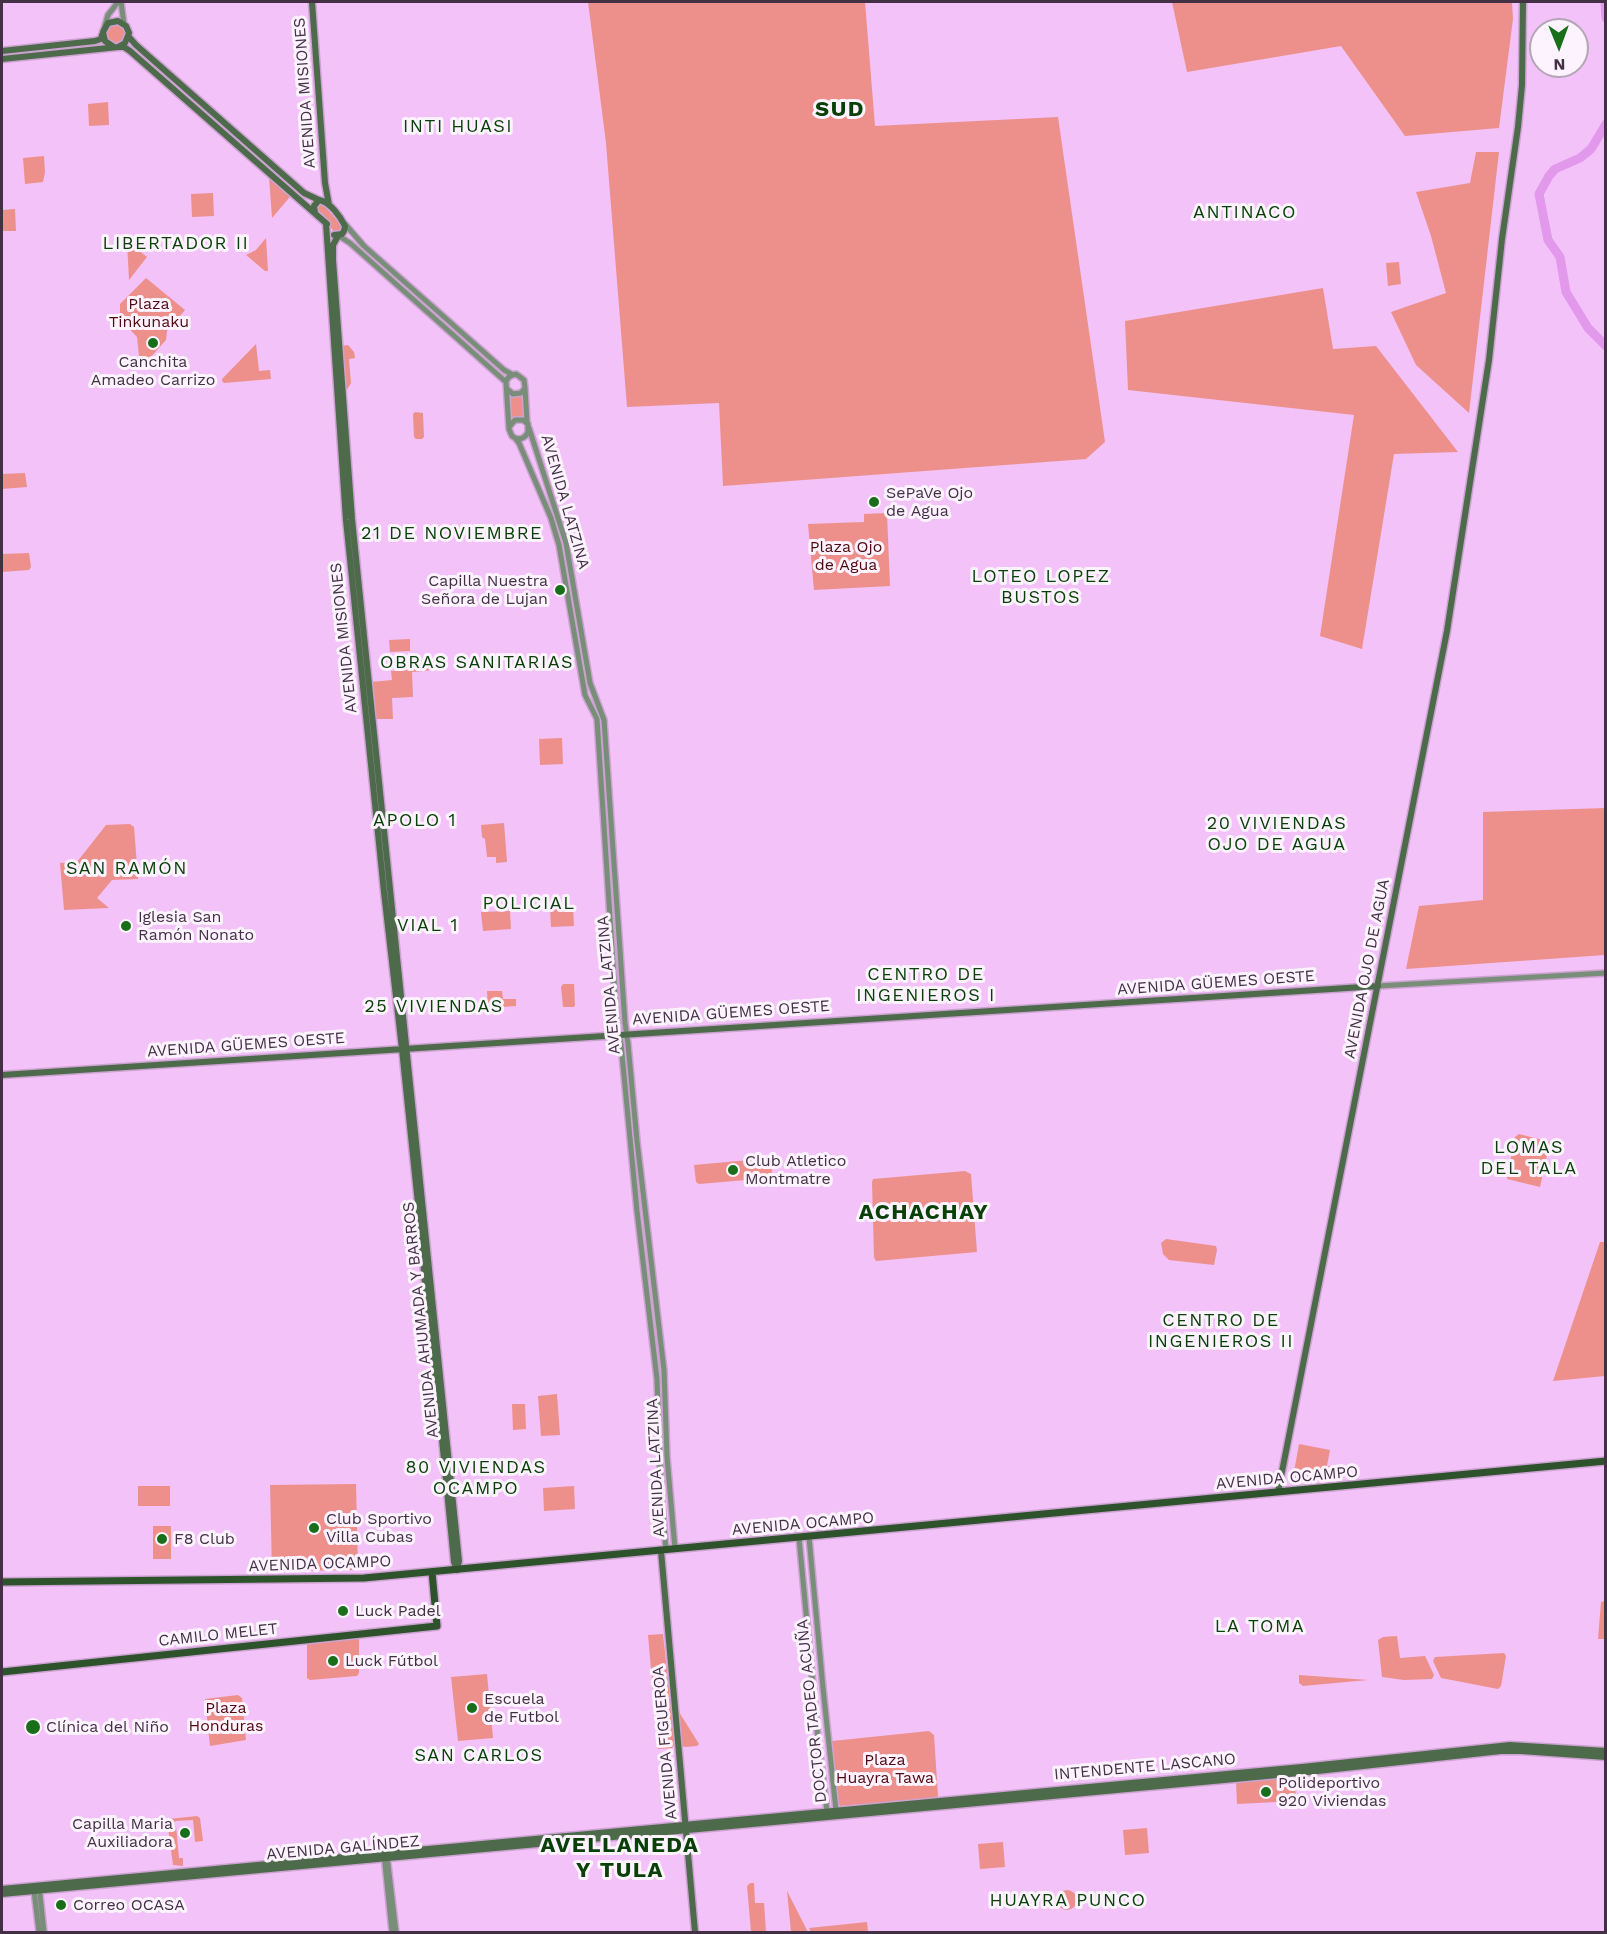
<!DOCTYPE html>
<html>
<head>
<meta charset="utf-8">
<style>
	body { margin:0 }
	#map { position:relative; width:1607px; height:1934px; overflow:hidden; background:#f2c2f8; font-family:"Work Sans",sans-serif }
	canvas { display:block }
	.frame { position:absolute; inset:0; border:3px solid #433045; pointer-events:none }
	.north { position:absolute; left:1529px; top:18px; width:60px; height:60px; box-sizing:border-box; background:#fcf3fe; border:2px solid #b2a5b4; border-radius:50%; rotate:179deg; font-size:16px; font-weight:700; line-height:24px; text-align:center; color:#433045 }
	.north::after { content:''; display:block; margin:auto; width:21px; height:27px; background:#196f19; clip-path:polygon(50% 0,100% 100%,50% 72%,0 100%) }
</style>
</head>
<body>
<div id="map">
<canvas width="1607" height="1934"></canvas>
<div class="frame"></div>
<div class="north">N</div>
</div>
<script>
const c = document.querySelector('canvas').getContext('2d');
c.lineJoin = 'round';
function paint(path, color) { c.fillStyle = color; c.fill(path, 'evenodd'); }
function trace(path, color, width, dash) { c.strokeStyle = color; c.lineWidth = width; c.lineCap = dash ? 'butt' : 'round'; c.setLineDash(dash || []); c.stroke(path); }
function label(font, color, halo, rows, align = 'center') {
  c.font = font + ' "Work Sans",sans-serif'; c.lineWidth = 6; c.setLineDash([]); c.textBaseline = 'middle'; c.strokeStyle = halo; c.fillStyle = color; for (const [text, x, y, turn = 0] of rows) {
    c.save(); c.translate(x, y); c.rotate((+turn || 0) * Math.PI / 180); c.textAlign = isNaN(turn) ? turn : align; if (halo) c.strokeText(text, 0, 0); c.fillText(text, 0, 0); c.restore();
  }
}
paint(new Path2D(`
	M588 2H865L875 126 1058 117 1105 442 1086 459 723 486 719 403 627 407 606 143Z
	M1172 2H1512L1513 19 1499 128 1405 136 1341 46 1187 72Z
	M107 34a9 9 0 1 1 18 0a9 9 0 1 1-18 0Z
	M108 102 109 125 89 126 88 104Z
	M1476 152H1499L1469 413 1416 365 1391 312 1446 293 1431 236 1416 192 1470 183Z
	M44 156 45 172 43 182 25 184 23 158Z
	M269 177 289 194V198L272 218Z
	M213 193 214 216 192 217 191 194Z
	M319 202 325 204 327 209 342 226 340 232 333 231 323 214 318 211 317 205Z
	M15 209 16 231H2V210Z
	M266 238 268 271H265L246 255 256 250Z
	M127 241 147 257 129 280Z
	M1399 262 1401 284 1388 286 1386 263Z
	M146 278 185 310 167 331 166 340 142 367 140 366 137 337 120 319V304Z
	M1323 288 1333 349 1376 346 1458 452 1394 454 1362 649 1320 636 1354 415 1128 390 1125 321Z
	M256 344 259 371 270 370 271 379 224 383 222 381V379Z
	M348 345 354 352 355 358 349 359 351 383 345 393 342 346Z
	M524 394 525 419 511 421 509 396 517 397Z
	M415 412 423 413 424 437 422 439H416L414 437 413 414Z
	M25 473 27 487 2 489V474Z
	M887 513 890 586 814 590 808 524 864 522V514Z
	M29 553 31 567 29 570 2 572V554Z
	M410 639V651L390 652 389 640Z
	M434 659 435 670 412 672 413 697 392 698 393 719H376L371 682 392 680 391 671 411 670V660Z
	M562 738 563 764 540 765 539 739Z
	M1605 808V955L1406 969 1419 906 1483 900V812Z
	M504 823 507 862 496 863V857H487L485 839 482 837 481 825Z
	M130 824 134 827 138 879 112 880 97 898 109 908 64 910 60 863 77 862 106 825Z
	M573 907 574 926 551 927 550 908Z
	M510 911 511 929 483 931 481 912Z
	M563 984H574L575 1005 574 1007H563L561 987Z
	M487 991H502L503 999H516V1006L488 1008Z
	M1519 1134 1550 1142 1540 1187 1507 1179 1515 1137Z
	M771 1158 772 1175 770 1178 699 1184 696 1182 694 1165Z
	M965 1171 971 1174 977 1252 876 1261 874 1257 872 1182 873 1179Z
	M1166 1239 1216 1246 1217 1250 1214 1265 1169 1260 1163 1254 1161 1243Z
	M1600 1242H1605V1376L1553 1381Z
	M557 1394 560 1435 541 1436 538 1396Z
	M512 1404H525L526 1429 513 1430Z
	M1299 1444 1330 1450 1327 1466H1331L1332 1478 1292 1483Z
	M356 1484 358 1570 272 1571 270 1485Z
	M138 1486H170V1506H138Z
	M574 1486 575 1509 544 1511 543 1488Z
	M153 1526H171V1559H153Z
	M1605 1601V1639H1598L1601 1602Z
	M663 1634 675 1744 672 1748 658 1749 648 1635Z
	M1397 1636 1400 1658 1425 1656 1434 1675 1432 1679 1404 1680 1382 1677 1378 1640 1383 1637Z
	M356 1638 359 1639V1673L357 1676 310 1680 307 1678V1644L309 1642Z
	M1504 1653 1506 1656 1501 1686 1498 1689 1441 1678 1433 1661 1435 1657Z
	M487 1674 493 1738 458 1741 451 1677Z
	M1299 1675 1368 1680 1303 1686 1299 1683Z
	M238 1695 242 1698 246 1740 210 1746 205 1699Z
	M679 1712 699 1744 697 1746 685 1747 682 1746Z
	M929 1731 934 1735 938 1796 936 1798 840 1806 838 1802 832 1741Z
	M1295 1776 1296 1801 1237 1804 1236 1782Z
	M197 1816 200 1818 203 1841 195 1842 193 1820 176 1821 173 1823 174 1826H176L179 1858H183V1866L173 1865 167 1820 169 1819Z
	M1147 1828 1149 1853 1125 1855 1123 1830Z
	M1003 1842 1005 1867 980 1869 978 1844Z
	M750 1883H754L755 1903H764L766 1932H751L747 1886Z
	M1057 1900a10 10 0 1 1 20 0a10 10 0 1 1-20 0Z
	M787 1891 808 1932H791Z
	M867 1922 868 1932H811L809 1928Z`), '#ed908c');
trace(new Path2D(`
	M1605 2 1606 18
	M1606 124 1591 149 1580 158 1555 169 1549 176 1539 194 1548 240 1560 257 1566 292 1588 328 1606 346`), '#e298eb', 9);
const tertiary = new Path2D(`
	M121 2 124 24
	M104 29 108 15 118 2
	M345 224 364 246 504 370 513 375
	M339 236 350 243 506 382
	M525 388 527 422
	M507 389 513 394 521 393 525 388 524 380 516 374C511 375 507 377 506 382L509 429 512 436C518 441 525 439 528 432V424L523 420H515L509 427
	M529 428 566 543 590 683 604 720 625 1023 628 1044 637 1141 664 1370 667 1457 675 1549
	M515 438 519 443 551 518 559 545 585 695 597 719 617 1025 621 1044 637 1211 657 1379 661 1492 666 1550
	M1378 986 1606 973
	M809 1537 823 1688 836 1810 834 1812
	M799 1538 818 1739 827 1811 829 1813
	M384 1854 392 1932
	M387 1856 396 1932
	M39 1886 44 1932
	M36 1889 34 1891 39 1932`);
const secondary = new Path2D(`
	M312 2 325 183 329 205
	M128 36 136 45 304 193 319 200
	M118 47H124L130 51 327 224
	M2 51 95 41 101 39 102 35
	M2 59 118 47 125 43 129 33 126 26 118 21 108 23 103 32 105 41 114 47
	M315 213 314 206 319 200C330 202 340 216 345 226L344 231 342 234 334 235
	M326 223 346 520 384 892 402 1049 420 1223 428 1319 438 1398 454 1562 457 1570
	M338 236 333 245V260L352 519 459 1561 457 1569
	M2 1075 1378 986
	M1278 1492 1447 631 1489 360 1502 239 1518 127 1522 85 1523 2
	M661 1551 695 1932
	M2 1889 1302 1767 1510 1745 1606 1751
	M2 1894 1299 1773 1501 1751H1521L1606 1757`);
const primary = new Path2D(`
	M2 1582 364 1578 1606 1461
	M2 1672 437 1626 432 1572`);
trace(tertiary, '#cca2d1', 8);
trace(secondary, '#cca2d1', 9);
trace(primary, '#cca2d1', 10);
trace(tertiary, '#798e78', 5);
trace(secondary, '#4d6b4b', 6);
trace(primary, '#2e522b', 7);
for (const [x, y, r, color] of [
	[153,343,6,"#196f19"],
	[874,502,6,"#196f19"],
	[560,590,6,"#196f19"],
	[126,926,6,"#196f19"],
	[733,1170,6,"#196f19"],
	[314,1528,6,"#196f19"],
	[162,1539,6,"#196f19"],
	[343,1611,6,"#196f19"],
	[333,1661,6,"#196f19"],
	[472,1708,6,"#196f19"],
	[33,1727,8,"#196f19"],
	[1266,1792,6,"#196f19"],
	[185,1833,6,"#196f19"],
	[61,1905,6,"#196f19"]
]) { const dot = new Path2D(); dot.arc(x, y, r, 0, 2 * Math.PI); c.fillStyle = color; c.fill(dot); trace(dot, '#fcf3fe', 2); }
label('16px', '#433045', '#fcf3fe', [
	["AVENIDA MISIONES",305,93,-94],
	["AVENIDA LATZINA",565,502,74],
	["AVENIDA MISIONES",344,638,-96],
	["AVENIDA OJO DE AGUA",1367,969,-79],
	["AVENIDA GÜEMES OESTE",1216,983,-4],
	["AVENIDA LATZINA",609,985,-95],
	["AVENIDA GÜEMES OESTE",731,1013,-4],
	["AVENIDA GÜEMES OESTE",246,1045,-4],
	["AVENIDA AHUMADA Y BARROS",421,1320,-96],
	["AVENIDA LATZINA",656,1468,-93],
	["AVENIDA OCAMPO",1287,1478,-5],
	["AVENIDA OCAMPO",803,1524,-5],
	["AVENIDA OCAMPO",320,1564,-2],
	["CAMILO MELET",218,1635,-6],
	["DOCTOR TADEO ACUÑA",812,1711,-96],
	["AVENIDA FIGUEROA",665,1743,-95],
	["INTENDENTE LASCANO",1145,1767,-5],
	["AVENIDA GALÍNDEZ",343,1848,-5]
]);
label('16px', '#50090f', '#fcf3fe', [
	["Plaza",149,304],
	["Tinkunaku",149,322],
	["Plaza Ojo",846,547],
	["de Agua",846,565],
	["Plaza",226,1708],
	["Honduras",226,1726],
	["Plaza",885,1760],
	["Huayra Tawa",885,1778]
]);
label('16px', '#433045', '#fcf3fe', [
	["Canchita",153,362,"center"],
	["Amadeo Carrizo",153,380,"center"],
	["SePaVe Ojo",886,493],
	["de Agua",886,511],
	["Capilla Nuestra",548,581,"right"],
	["Señora de Lujan",548,599,"right"],
	["Iglesia San",138,917],
	["Ramón Nonato",138,935],
	["Club Atletico",745,1161],
	["Montmatre",745,1179],
	["Club Sportivo",326,1519],
	["Villa Cubas",326,1537],
	["F8 Club",174,1539],
	["Luck Padel",355,1611],
	["Luck Fútbol",345,1661],
	["Escuela",484,1699],
	["de Futbol",484,1717],
	["Clínica del Niño",46,1727],
	["Polideportivo",1278,1783],
	["920 Viviendas",1278,1801],
	["Capilla Maria",173,1824,"right"],
	["Auxiliadora",173,1842,"right"],
	["Correo OCASA",73,1905]
], 'left');
c.letterSpacing = '1.5px';
label('18px', '#084008', '#fcf3fe', [
	["INTI HUASI",458,127],
	["ANTINACO",1245,213],
	["LIBERTADOR II",176,244],
	["21 DE NOVIEMBRE",452,534],
	["LOTEO LOPEZ",1041,577],
	["BUSTOS",1041,598],
	["OBRAS SANITARIAS",477,663],
	["APOLO 1",415,821],
	["20 VIVIENDAS",1277,824],
	["OJO DE AGUA",1277,845],
	["SAN RAMÓN",127,869],
	["POLICIAL",529,904],
	["VIAL 1",428,926],
	["CENTRO DE",926,975],
	["INGENIEROS I",926,996],
	["25 VIVIENDAS",434,1007],
	["LOMAS",1529,1148],
	["DEL TALA",1529,1169],
	["CENTRO DE",1221,1321],
	["INGENIEROS II",1221,1342],
	["80 VIVIENDAS",476,1468],
	["OCAMPO",476,1489],
	["LA TOMA",1260,1627],
	["SAN CARLOS",479,1756],
	["HUAYRA PUNCO",1068,1901]
]);
c.letterSpacing = '0px';
c.letterSpacing = '1.5px';
label('bold 22px', '#084008', '#fcf3fe', [
	["SUD",840,110],
	["ACHACHAY",924,1213],
	["AVELLANEDA",620,1846],
	["Y TULA",620,1871]
]);
c.letterSpacing = '0px';
</script>
</body>
</html>
